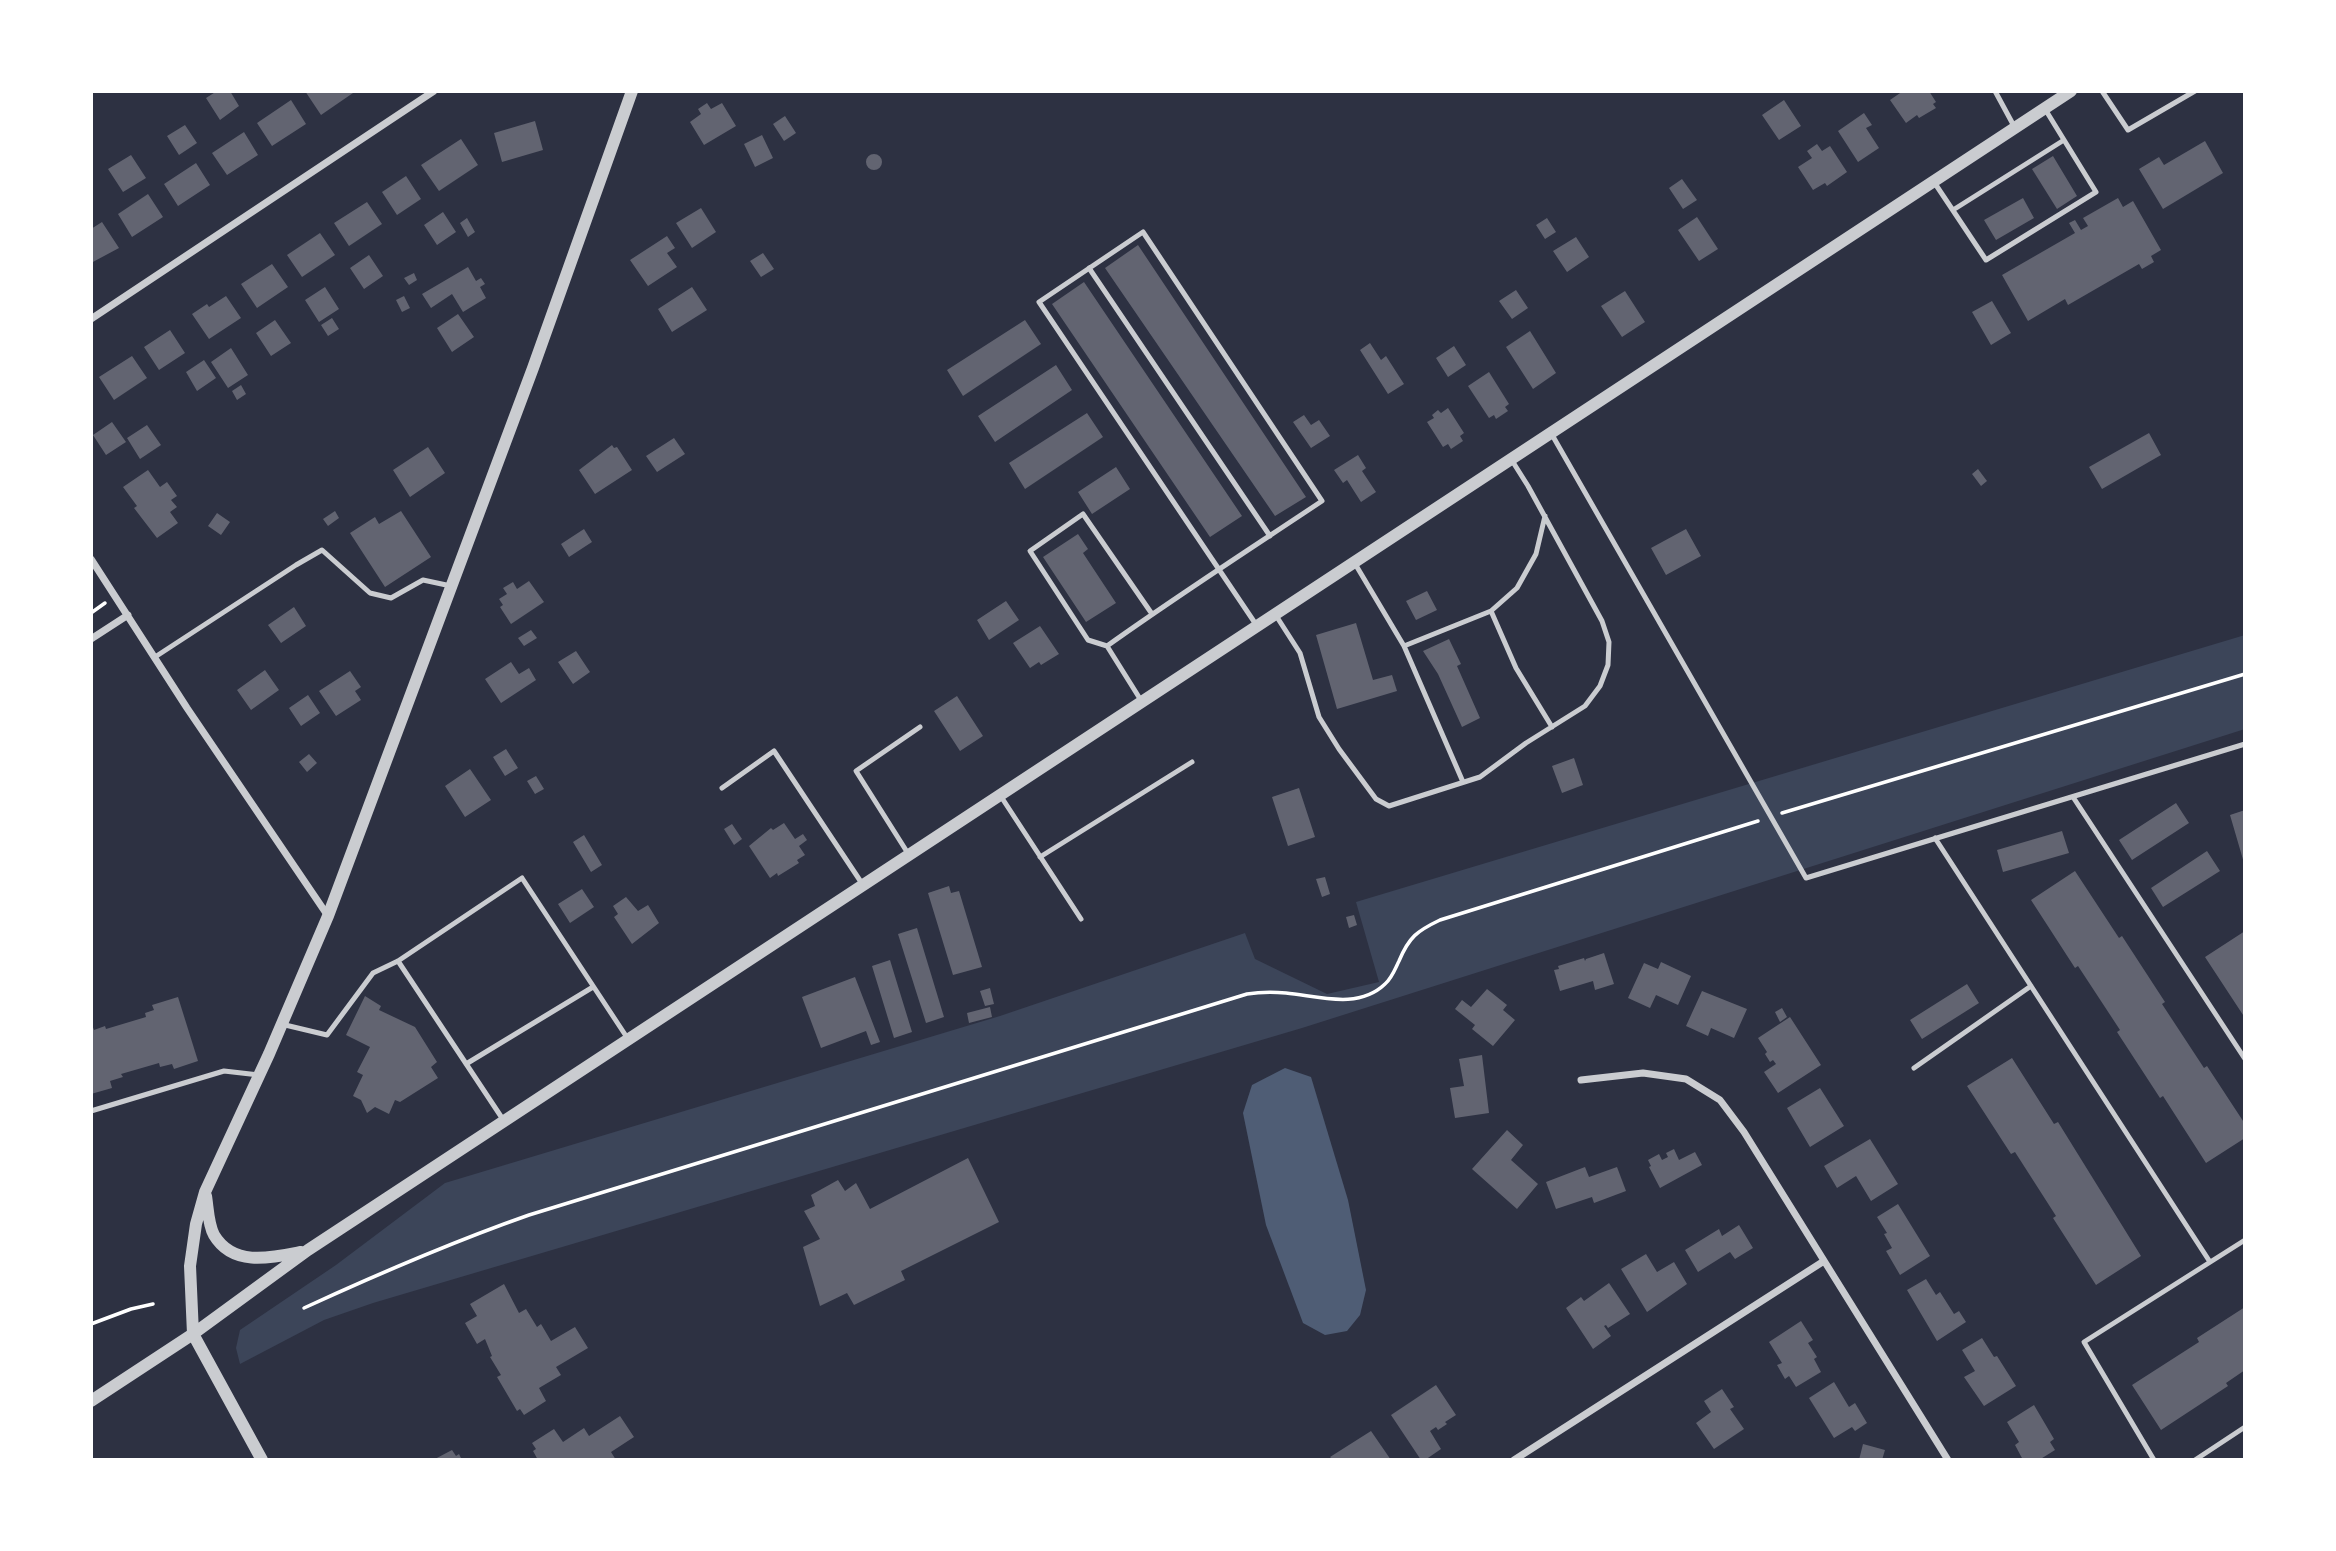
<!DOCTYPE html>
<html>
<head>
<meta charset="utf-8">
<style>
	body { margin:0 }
	#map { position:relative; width:2336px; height:1551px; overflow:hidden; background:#2d3142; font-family:Karla,sans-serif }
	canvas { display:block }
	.frame { position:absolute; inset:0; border:93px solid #fff; pointer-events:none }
</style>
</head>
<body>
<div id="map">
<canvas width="2336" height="1551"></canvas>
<div class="frame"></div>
</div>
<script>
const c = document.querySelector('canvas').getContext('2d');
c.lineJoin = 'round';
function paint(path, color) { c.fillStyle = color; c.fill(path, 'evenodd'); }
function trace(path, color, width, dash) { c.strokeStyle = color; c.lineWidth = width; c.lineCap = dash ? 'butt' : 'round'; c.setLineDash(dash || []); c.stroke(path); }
paint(new Path2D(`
	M2245 635V729L1302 1028 373 1303 324 1320 240 1364 236 1348 240 1330 336 1265 445 1183 1000 1016 1245 933 1255 959 1327 994 1379 982 1356 902Z`), '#3c4559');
paint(new Path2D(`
	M1285 1068 1311 1077 1348 1200 1366 1290 1360 1315 1347 1331 1325 1335 1303 1323 1266 1225 1243 1113 1252 1085Z`), '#4f5d75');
paint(new Path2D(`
	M217 91H230L239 106 220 120 206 98Z
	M305 91H352L353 93 321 115Z
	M1903 91H1929L1936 102 1933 104 1936 108 1919 118 1917 115 1906 123 1890 100Z
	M291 100 306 124 272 146 257 123Z
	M1784 100 1801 126 1779 140 1762 115Z
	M707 103 711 109 722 103 736 126 704 145 690 122 701 114 698 109Z
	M1864 113 1872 125 1866 128 1879 148 1858 162 1838 131Z
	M785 116 796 133 784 141 773 124Z
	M535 121 543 150 502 162 494 133Z
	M185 125 197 143 179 155 167 136Z
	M244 132 258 155 227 175 212 153Z
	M762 135 773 158 755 167 744 144Z
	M461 139 478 165 439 191 421 165Z
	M2205 141 2223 173 2163 209 2139 169 2159 157 2164 165Z
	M1817 144 1822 151 1830 146 1847 172 1827 186 1825 183 1813 190 1798 167 1812 158 1807 151Z
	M866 162a8 8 0 1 1 16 0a8 8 0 1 1-16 0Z
	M131 155 146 178 123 192 108 169Z
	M2053 156 2077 196 2057 209 2032 169Z
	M196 163 210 185 178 206 164 184Z
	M406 176 421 199 397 215 382 192Z
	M1682 179 1697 200 1683 209 1669 188Z
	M148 194 163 217 132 237 118 214Z
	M2023 198 2034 218 1996 240 1984 220Z
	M2118 198 2123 207 2133 201 2161 250 2151 256 2154 262 2142 269 2139 264 2068 305 2065 299 2028 321 2002 275 2075 233 2069 223 2075 220 2081 230 2088 226 2083 218Z
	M367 202 382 224 349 246 334 223Z
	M701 208 716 232 692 248 676 223Z
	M443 212 456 232 437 245 424 225Z
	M1697 217 1718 249 1699 261 1678 230Z
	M467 218 475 232 468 237 460 223Z
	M1547 218 1556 232 1545 239 1536 225Z
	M102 222 119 248 91 263V229Z
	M320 233 335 255 302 277 287 255Z
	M667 236 675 248 667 253 677 267 648 286 630 260Z
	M1576 237 1589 257 1567 272 1553 251Z
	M1138 245 1306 497 1275 516 1105 268Z
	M763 253 774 269 761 277 750 261Z
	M369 255 383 276 364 289 350 268Z
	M272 264 288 287 257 308 241 284Z
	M468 267 476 281 481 278 485 284 480 287 486 298 463 312 452 294 431 308 422 294Z
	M414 273 417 280 409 285 404 278Z
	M1084 282 1242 516 1210 537 1052 304Z
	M325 287 339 309 319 322 305 300Z
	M692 287 707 310 672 332 658 309Z
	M1516 290 1528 308 1512 319 1499 301Z
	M1625 291 1645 322 1622 337 1601 306Z
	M226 296 241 318 209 339 192 314 207 304 209 307Z
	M404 296 410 308 402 312 396 300Z
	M1992 301 2011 333 1991 345 1972 312Z
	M458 314 474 337 452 352 437 328Z
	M332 318 339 329 328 336 321 325Z
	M275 320 291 343 271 356 256 333Z
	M1025 320 1041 344 963 396 947 370Z
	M170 330 185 353 159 370 144 347Z
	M1530 331 1556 373 1533 389 1506 347Z
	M1370 343 1381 360 1386 356 1404 384 1388 394 1360 350Z
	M1454 346 1466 365 1448 377 1436 358Z
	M231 348 248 375 228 388 211 362Z
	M132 356 147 378 114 400 99 377Z
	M204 360 216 378 197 391 186 372Z
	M1056 365 1072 390 995 442 978 416Z
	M1489 372 1509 404 1505 407 1508 411 1496 419 1494 415 1489 418 1468 386Z
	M241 385 246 394 237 400 232 391Z
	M1448 408 1464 433 1460 436 1463 441 1451 449 1448 444 1443 447 1427 422 1434 418 1432 415 1438 410 1441 413Z
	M1087 413 1103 437 1025 489 1009 463Z
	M1304 415 1311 425 1319 420 1330 436 1311 448 1293 422Z
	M112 422 126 442 106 455 93 435Z
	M147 425 161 445 140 459 127 438Z
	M2149 433 2161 455 2102 489 2089 467Z
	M674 438 685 454 657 472 646 456Z
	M612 445 614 448 617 447 632 470 595 494 579 470Z
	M428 447 445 473 410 497 393 470Z
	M1358 455 1366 468 1362 471 1376 492 1361 502 1347 480 1343 483 1334 470Z
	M1116 467 1130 489 1092 514 1078 492Z
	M1978 469 1987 481 1981 486 1972 474Z
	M148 470 160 487 167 482 177 496 171 500 177 507 170 512 178 523 157 538 134 508 137 506 123 487Z
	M335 511 339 518 328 526 323 519Z
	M401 511 431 557 385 587 350 533 375 517 379 524Z
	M217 513 230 522 221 535 208 526Z
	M584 529 592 542 569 557 561 544Z
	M1686 529 1701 556 1666 575 1651 548Z
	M1078 534 1088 549 1083 553 1116 603 1086 622 1043 557Z
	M529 581 544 602 511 624 500 607 503 605 499 599 507 594 503 588 513 582 517 589Z
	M1427 591 1437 610 1416 620 1406 601Z
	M1006 601 1019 620 989 640 977 620Z
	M294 607 306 626 281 643 268 625Z
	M1356 623 1373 680 1392 675 1397 691 1337 709 1316 635Z
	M1040 626 1059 654 1041 665 1039 662 1030 668 1013 643Z
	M531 630 537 638 524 646 518 638Z
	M1449 639 1461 664 1457 666 1480 718 1462 727 1438 674 1423 651Z
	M576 651 590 672 573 684 558 662Z
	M511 662 519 674 529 668 536 680 501 703 485 679Z
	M265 670 279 690 251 710 237 690Z
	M350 671 361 687 355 691 361 700 336 716 319 691Z
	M308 695 320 713 301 726 289 708Z
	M957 696 983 736 960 751 934 711Z
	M506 749 518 768 505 776 493 757Z
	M309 754 317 763 307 772 299 762Z
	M1574 758 1583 785 1562 793 1552 766Z
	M470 769 491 800 465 817 445 786Z
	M536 776 544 789 535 794 527 781Z
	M1299 788 1315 837 1288 846 1272 797Z
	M2176 803 2189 823 2132 860 2119 840Z
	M2245 810V863H2244L2230 815Z
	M784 823 795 839 803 834 807 840 799 846 805 855 797 860 799 863 778 876 777 873 770 878 749 846 771 828 773 830Z
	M732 824 742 839 734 845 724 829Z
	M2062 831 2069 853 2003 872 1997 850Z
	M584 835 602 865 591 872 573 842Z
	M2207 851 2220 871 2163 907 2151 888Z
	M2075 871 2119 938 2122 936 2165 1002 2162 1004 2204 1068 2207 1066 2245 1124V1138L2206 1163 2163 1096 2160 1098 2117 1032 2120 1030 2078 966 2075 968 2031 900Z
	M1325 877 1330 894 1322 897 1316 879Z
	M949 886 951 893 959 891 982 967 953 975 928 893Z
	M582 889 594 907 570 923 558 904Z
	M626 897 638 911 648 905 659 923 632 944 614 917 618 914 613 906Z
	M1354 915 1357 925 1349 928 1346 917Z
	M917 928 944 1017 926 1023 898 934Z
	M2245 931V1018L2205 957Z
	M1604 953 1614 984 1595 990 1593 981 1560 991 1554 970 1559 969 1558 966 1584 958 1585 961 1586 959Z
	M890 960 912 1032 894 1038 872 966Z
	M1661 962 1691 976 1678 1005 1656 995 1650 1008 1628 998 1644 963 1658 969Z
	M855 977 880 1042 871 1045 866 1031 821 1048 802 997Z
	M1967 984 1979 1003 1922 1039 1910 1020Z
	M990 988 994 1004 985 1006 980 991Z
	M1487 989 1507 1005 1503 1010 1515 1020 1493 1046 1472 1029 1475 1025 1455 1009 1462 1000 1471 1007Z
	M1702 991 1747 1009 1734 1038 1711 1028 1708 1036 1686 1026Z
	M365 996 381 1006 379 1010 415 1027 437 1062 431 1067 438 1078 400 1102 395 1100 389 1114 375 1107 367 1113 361 1100 353 1096 363 1075 357 1072 370 1047 346 1035Z
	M178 997 198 1061 174 1069 172 1064 160 1067 159 1063 121 1074 123 1077 110 1081 112 1088 91 1094V1022L94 1030 105 1026 106 1029 146 1017 145 1013 154 1010 152 1005Z
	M990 1007 992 1017 969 1023 967 1013Z
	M1782 1008 1787 1017 1780 1022 1775 1012Z
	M1790 1017 1821 1065 1778 1093 1764 1072 1776 1064 1773 1060 1770 1062 1765 1054 1767 1052 1758 1038Z
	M1482 1055 1489 1113 1455 1118 1450 1088 1464 1086 1459 1059Z
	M2012 1058 2054 1124 2058 1122 2141 1256 2096 1285 2053 1218 2056 1216 2015 1152 2011 1154 1967 1086Z
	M1820 1088 1844 1126 1810 1147 1787 1108Z
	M1507 1130 1523 1145 1511 1160 1538 1184 1517 1209 1472 1169Z
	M1870 1139 1898 1184 1871 1201 1856 1176 1837 1188 1824 1166Z
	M1674 1149 1679 1160 1695 1152 1702 1165 1660 1188 1649 1167 1651 1166 1648 1160 1659 1154 1662 1160 1668 1157 1666 1153Z
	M968 1158 999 1222 901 1271 905 1280 854 1305 847 1293 820 1306 803 1247 820 1239 804 1211 815 1206 811 1195 838 1180 845 1191 856 1183 870 1209Z
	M1585 1167 1589 1177 1617 1167 1626 1191 1594 1203 1592 1197 1556 1209 1546 1182Z
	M1898 1204 1930 1256 1900 1275 1886 1251 1892 1248 1884 1234 1887 1233 1877 1217Z
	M1739 1225 1753 1248 1735 1259 1730 1252 1698 1272 1685 1250 1719 1229 1722 1236Z
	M1646 1254 1657 1272 1674 1262 1687 1284 1647 1312 1621 1269Z
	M1926 1279 1936 1295 1940 1292 1954 1314 1959 1311 1966 1322 1937 1341 1907 1290Z
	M1609 1283 1630 1314 1608 1328 1606 1325 1604 1326 1611 1336 1593 1349 1566 1308 1581 1297 1584 1301Z
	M504 1284 519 1313 526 1309 537 1327 541 1324 551 1341 575 1327 588 1348 556 1367 561 1375 539 1388 546 1401 524 1415 520 1409 517 1411 497 1377 501 1375 490 1357 492 1356 485 1339 477 1344 465 1323 477 1316 470 1304Z
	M2245 1307V1370L2226 1383 2228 1386 2161 1430 2132 1385 2199 1342 2197 1338Z
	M1801 1321 1813 1340 1808 1343 1817 1357 1814 1359 1821 1372 1796 1387 1789 1376 1785 1379 1777 1365 1782 1363 1769 1342Z
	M1982 1338 1994 1357 1997 1356 2016 1386 1984 1406 1964 1377 1975 1371 1962 1350Z
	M1834 1382 1849 1407 1855 1403 1867 1423 1855 1431 1852 1427 1834 1438 1809 1398Z
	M1436 1385 1456 1415 1445 1422 1447 1424 1438 1430 1436 1427 1430 1431 1441 1449 1425 1460H1421L1391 1415Z
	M1722 1389 1734 1407 1730 1409 1744 1429 1714 1449 1696 1423 1711 1412 1704 1401Z
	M2034 1405 2054 1439 2050 1442 2055 1450 2039 1460H2023L2015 1445 2019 1442 2007 1422Z
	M620 1416 634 1437 611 1452 616 1460H538L533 1451 536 1449 532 1443 554 1429 563 1442 584 1428 589 1436Z
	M1371 1431 1391 1460H1333L1330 1457Z
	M1863 1444 1885 1450 1882 1460H1859Z
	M452 1450 456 1456 459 1454 462 1460H433Z`), '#626471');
trace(new Path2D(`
	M91 613 105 603
	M1782 813 2245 674
	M304 1308C378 1274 452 1242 529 1215L1247 994C1260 992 1273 992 1286 993 1318 996 1358 1010 1385 984 1392 978 1395 969 1399 961 1409 937 1417 931 1440 920L1758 821
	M91 1324 131 1309 153 1304`), '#fff', 3.5);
trace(new Path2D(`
	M1995 91 2015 128
	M2102 91 2128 130 2195 91
	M1934 182 1986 260 2096 192 2045 109
	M1953 210 2064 140
	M1089 268 1270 536
	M1551 433 1806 878 2245 744
	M1354 562 1404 646 1463 782
	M1491 611 1516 668 1552 727
	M1275 614 1300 653 1319 717 1339 749 1376 799 1389 806 1480 777 1526 743 1585 706 1600 686 1608 665 1609 642 1602 621 1528 486 1511 459
	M1107 646 1088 640 1030 551 1083 514 1152 614
	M1404 646 1491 611 1517 588 1536 554 1545 516
	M155 657 296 565 322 550 370 593 391 598 423 580 451 586
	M1142 702 1107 646C1177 596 1250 549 1322 501L1143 232 1039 302 1257 626
	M722 788 774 751 863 885
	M1000 795 1081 919
	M2073 797 2245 1059
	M1935 838 2210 1262
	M909 855 856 771 920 727
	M1040 857 1192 762
	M398 961 504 1121
	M281 1024 327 1035 373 973 398 961 522 878 628 1039
	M466 1064 593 987
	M1914 1068 2031 986
	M91 1111 224 1071 259 1075
	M2154 1460 2084 1342 2245 1240
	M2195 1460 2245 1427`), '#caccd0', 5);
trace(new Path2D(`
	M91 319 434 91
	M91 559 187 708 328 916
	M91 639 128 615
	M1581 1080 1643 1073 1686 1079 1720 1100 1744 1132 1948 1460
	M1514 1460 1824 1261`), '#caccd0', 7);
trace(new Path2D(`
	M206 1196C208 1208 208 1224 214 1235 233 1267 271 1258 301 1252
	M91 1401 193 1334 308 1250 2071 91
	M262 1460 193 1334 190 1266 196 1224 205 1192 269 1054 328 916 533 368 632 91`), '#caccd0', 12);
</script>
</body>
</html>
